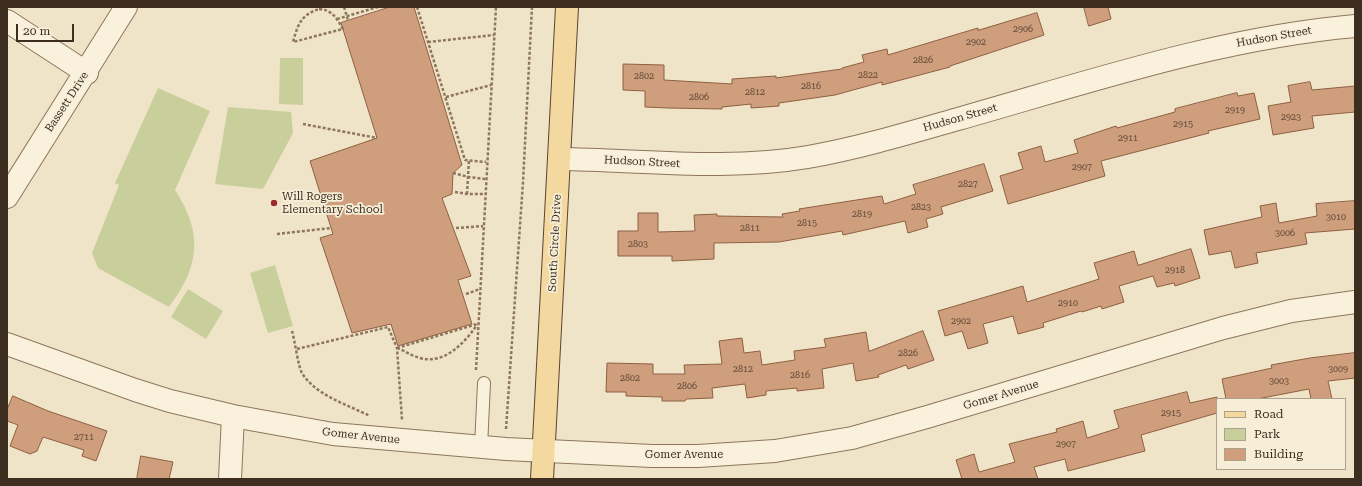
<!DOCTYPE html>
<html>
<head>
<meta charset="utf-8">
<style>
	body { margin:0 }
	#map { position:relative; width:1362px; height:486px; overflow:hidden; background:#f0e4c8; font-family:"Roboto Serif",serif }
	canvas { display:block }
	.frame { position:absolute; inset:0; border:8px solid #3d2e20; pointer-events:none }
	.legend { position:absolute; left:1216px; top:398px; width:130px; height:72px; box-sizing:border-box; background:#f7eed8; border:1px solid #ada18e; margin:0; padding:5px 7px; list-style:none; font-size:12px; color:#3d2e20 }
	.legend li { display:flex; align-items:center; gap:8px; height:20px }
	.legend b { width:20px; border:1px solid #ada18e }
	.scale { position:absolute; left:16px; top:24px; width:58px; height:18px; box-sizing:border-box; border:2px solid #3d2e20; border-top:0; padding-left:5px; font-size:12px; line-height:14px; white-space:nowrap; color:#3d2e20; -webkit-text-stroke:3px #f7eed8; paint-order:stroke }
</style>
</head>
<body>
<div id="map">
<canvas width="1362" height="486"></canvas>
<div class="frame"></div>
<ul class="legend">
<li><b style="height:5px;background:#f3d9a0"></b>Road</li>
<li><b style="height:11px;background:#c9cf9b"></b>Park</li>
<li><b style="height:11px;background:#cf9f7d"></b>Building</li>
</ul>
<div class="scale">20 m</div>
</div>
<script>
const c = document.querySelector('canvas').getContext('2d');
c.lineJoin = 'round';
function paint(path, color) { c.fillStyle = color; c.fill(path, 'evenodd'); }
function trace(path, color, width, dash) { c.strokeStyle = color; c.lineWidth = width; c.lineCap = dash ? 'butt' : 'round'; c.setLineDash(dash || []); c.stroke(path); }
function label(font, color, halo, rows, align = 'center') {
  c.font = font + ' "Roboto Serif",serif'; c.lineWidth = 3.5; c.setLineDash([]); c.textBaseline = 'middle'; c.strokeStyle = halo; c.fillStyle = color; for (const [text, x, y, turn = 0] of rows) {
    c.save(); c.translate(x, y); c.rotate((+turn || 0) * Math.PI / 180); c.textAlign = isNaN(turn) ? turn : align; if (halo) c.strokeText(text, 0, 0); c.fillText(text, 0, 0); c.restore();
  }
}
paint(new Path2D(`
	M280 58H303V105L279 104Z
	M158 88 210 111 175 190C204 234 199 267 169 307L98 268 92 253 119 185 115 183Z
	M228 107 291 112 293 133 263 189 215 184Z
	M275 265 293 326 268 333 250 273Z
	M188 289 223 311 206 339 171 317Z`), '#c9cf9b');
const building = new Path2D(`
	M390 7H414L462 165 453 173 452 194 442 198 471 276 458 280 472 324 398 346 391 324 352 333 320 238 333 234 310 161 377 138 341 23Z
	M1084 7H1108L1111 19 1089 26Z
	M1037 13 1044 35 950 66V67L882 85V82L835 95 779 103V106L751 108V104L722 107V109L668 108 645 107V91L623 90V64L664 65V80L732 84V79L776 76V78L842 69V68L864 62 862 55 887 49 888 55 978 28V30Z
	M1310 82 1312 90 1355 86V112L1312 116 1314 128 1273 135 1268 106 1291 102 1288 86Z
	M1237 93 1238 96 1254 93 1260 119 1208 131 1209 133 1101 161 1105 176 1008 204 1000 176 1023 169 1018 153 1041 146 1045 162 1078 153 1074 140 1116 126 1117 128 1175 112V109Z
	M984 164 993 191 941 207 943 214 926 219 928 227 908 233 905 221 843 235 842 231 779 242 714 243V259L672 261V256H618V231H638V213H658V232L695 231 694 215 717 214V216L783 217 782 214 800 211 799 209 882 196 884 204 916 194 913 185Z
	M1355 201V229L1305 233 1307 244 1256 253 1258 263 1235 268 1231 251 1209 255 1204 230 1262 217 1260 206 1276 203 1279 223 1317 216 1316 204Z
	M1191 249 1200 278 1175 286 1174 283 1157 287 1153 276 1119 286 1124 302 1102 309 1101 306 1082 312 1081 311 1043 323 1044 327 1018 334 1013 316 983 324 988 343 968 349 962 331 945 336 938 311 1023 286 1027 302 1099 279 1094 263 1134 251 1138 265Z
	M923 331 934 360 908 369 906 365 878 375 879 377 856 381 853 363 822 369 824 388 797 391V388L766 391V395L747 398 745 384 712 388 713 398 686 399 685 401H662V397L626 396V392H606L607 363 653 364V374H685L684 365 722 364 719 341 742 338 744 353 760 351 762 365 795 360 794 351 826 347 824 339 866 332 869 351Z
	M1355 353V378L1328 381 1332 399H1311L1309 389 1257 399H1226L1222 379 1272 368 1271 365 1310 358Z
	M1187 392 1190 403 1217 397V413L1141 435 1145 451 1068 471 1065 459 1034 467 1038 479H962L956 460 974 454 979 472 1015 462 1009 444 1057 432 1056 429 1083 421 1087 438 1119 428 1114 411Z
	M13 396 48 411 107 431 96 461 82 456 84 450 43 437 37 451 30 454 10 446 18 425 7 421V410Z
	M141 456 173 462 169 479H137Z`);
paint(building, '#cf9f7d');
trace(building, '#8d5f41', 1);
const lane = new Path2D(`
	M481 447 484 383`);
const street = new Path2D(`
	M7 21 87 73
	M559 159C642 160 726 171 808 157 859 148 909 133 958 119 1089 82 1219 38 1355 26
	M7 197 126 7
	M7 344 135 390 170 401 233 416 333 434 506 449 652 456H698L775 451 852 438 927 417 1223 328 1291 311 1355 302
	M230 479 233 416`);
const primary = new Path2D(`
	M542 479 567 7`);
trace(lane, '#8d765c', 14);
trace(street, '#8d765c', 24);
trace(primary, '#5b4430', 24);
trace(new Path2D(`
	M344 7 348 20
	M417 7 465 160 486 162
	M319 9C332 10 336 17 343 29L293 42C298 24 301 15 319 9Z
	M337 19 378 7
	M428 42 494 35
	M446 97 491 85
	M303 124 377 138
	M453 173 469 177 485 179
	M455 192 467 194H484
	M467 194 469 160
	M456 228 483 226
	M277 234 331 228
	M466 294 480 289
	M292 331C295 341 298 366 302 373 315 395 348 405 370 416
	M397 348C405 351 412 356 420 358 445 365 465 342 477 325
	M397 348 477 324
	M297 349 388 327 397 348 402 420
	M476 370 496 7
	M506 429 523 182 532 7`), '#8d765c', 2.5, [3, 2]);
trace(lane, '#faf1dc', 12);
trace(street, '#faf1dc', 22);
trace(primary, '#f3d9a0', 22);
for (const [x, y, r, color] of [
	[274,203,4,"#9e2a2b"]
]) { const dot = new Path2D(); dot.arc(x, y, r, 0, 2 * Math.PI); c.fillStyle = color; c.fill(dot); trace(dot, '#f7eed8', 1.5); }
label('9px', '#624a37', null, [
	["2906",1023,29],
	["2902",976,42],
	["2826",923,60],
	["2822",868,75],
	["2802",644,76],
	["2816",811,86],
	["2812",755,92],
	["2806",699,97],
	["2919",1235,110],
	["2923",1291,117],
	["2915",1183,124],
	["2911",1128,138],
	["2907",1082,167],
	["2827",968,184],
	["2823",921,207],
	["2819",862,214],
	["3010",1336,217],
	["2815",807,223],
	["2811",750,228],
	["3006",1285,233],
	["2803",638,244],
	["2918",1175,270],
	["2910",1068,303],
	["2902",961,321],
	["2826",908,353],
	["2812",743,369],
	["3009",1338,369],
	["2816",800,375],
	["2802",630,378],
	["3003",1279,381],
	["2806",687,386],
	["2915",1171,413],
	["2711",84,437],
	["2907",1066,444]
]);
label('11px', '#3d2e20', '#f7eed8', [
	["Hudson Street",1274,37,-10],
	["Bassett Drive",67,102,-57],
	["Hudson Street",960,118,-16],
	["Hudson Street",642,162,3],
	["South Circle Drive",555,243,-87],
	["Gomer Avenue",1001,395,-17],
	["Gomer Avenue",361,436,6],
	["Gomer Avenue",684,455]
]);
label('11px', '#3d2e20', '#f7eed8', [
	["Will Rogers",282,197],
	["Elementary School",282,210]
], 'left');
</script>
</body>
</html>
